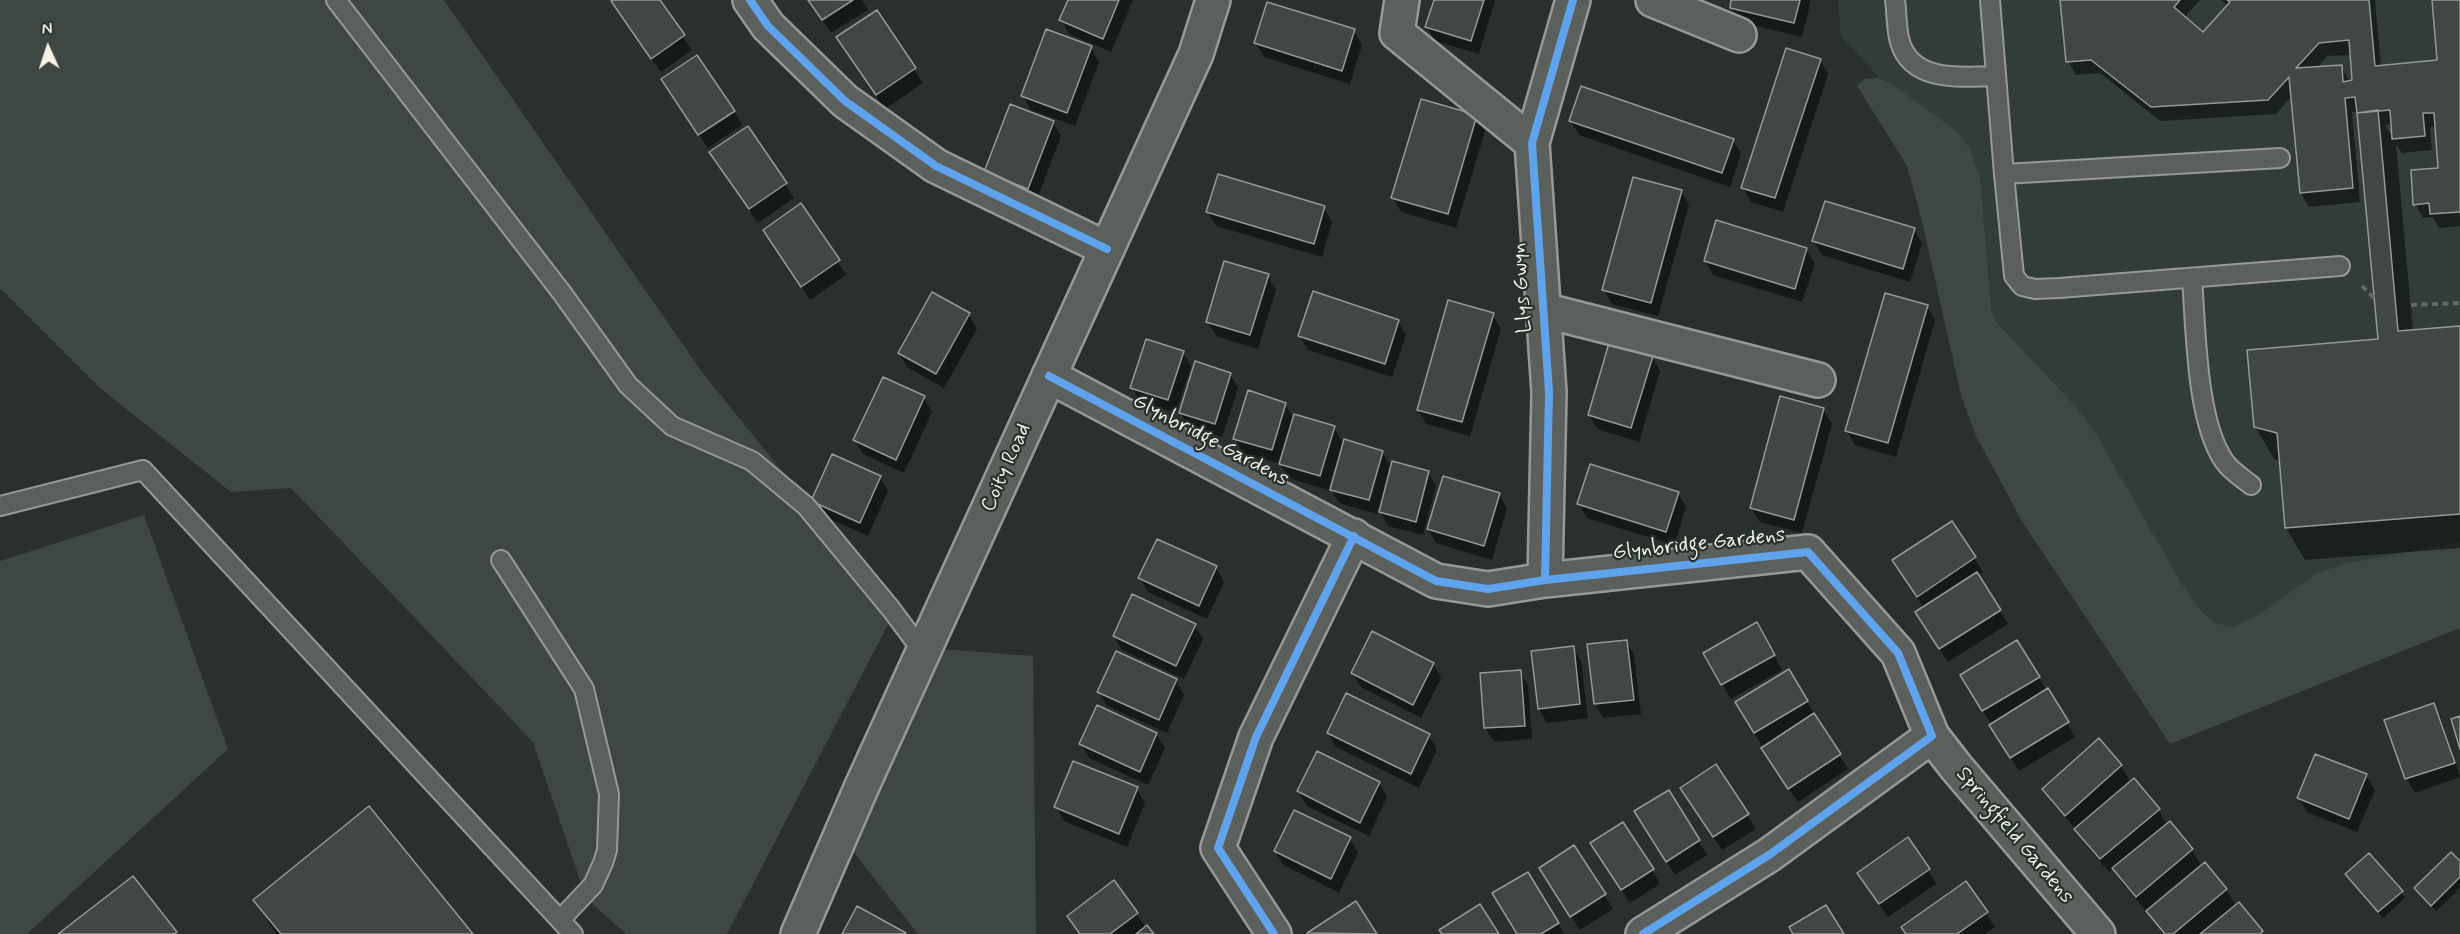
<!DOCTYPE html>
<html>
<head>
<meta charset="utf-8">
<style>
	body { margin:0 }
	#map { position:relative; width:2460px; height:934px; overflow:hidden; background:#29302d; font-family:Mynerve,sans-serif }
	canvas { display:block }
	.north { position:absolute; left:18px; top:18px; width:60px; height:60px; -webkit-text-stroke:4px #26332d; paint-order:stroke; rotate:357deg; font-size:16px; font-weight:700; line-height:24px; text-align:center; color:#f4f1e8 }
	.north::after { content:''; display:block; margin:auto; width:21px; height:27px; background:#f4f1e8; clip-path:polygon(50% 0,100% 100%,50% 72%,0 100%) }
</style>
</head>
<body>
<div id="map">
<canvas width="2460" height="934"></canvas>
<div class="north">N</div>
</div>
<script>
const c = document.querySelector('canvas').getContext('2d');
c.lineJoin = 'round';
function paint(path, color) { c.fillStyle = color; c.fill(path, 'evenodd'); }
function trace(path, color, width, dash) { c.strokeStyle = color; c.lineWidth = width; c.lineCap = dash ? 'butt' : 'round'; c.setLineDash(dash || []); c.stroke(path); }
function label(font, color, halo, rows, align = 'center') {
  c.font = font + ' Mynerve,sans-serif'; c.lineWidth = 4.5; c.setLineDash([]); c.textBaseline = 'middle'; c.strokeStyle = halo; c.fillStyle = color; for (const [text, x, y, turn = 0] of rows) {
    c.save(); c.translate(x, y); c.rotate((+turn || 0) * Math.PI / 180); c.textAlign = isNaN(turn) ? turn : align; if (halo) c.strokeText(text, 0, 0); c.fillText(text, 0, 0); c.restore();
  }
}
paint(new Path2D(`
	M1838 0H2460V563L2201 660 1987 355 1955 160 1841 36Z`), '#323d37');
paint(new Path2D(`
	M0 0H444L702 372 895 611 727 934H626L586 898 533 742 291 488 231 492 100 388 0 288Z
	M1879 78 1892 84 1955 130 1970 149 1980 177 1991 309 1995 321 2077 408 2097 436 2181 583 2200 610 2214 623 2233 627 2257 616 2316 574 2344 564 2460 542V628L2170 744 2023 523 1976 436 1961 395 1921 217 1907 166 1857 86 1864 79Z
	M144 515 228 749 27 934H0V561Z
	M925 648 1033 656 1036 934H918L840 835Z`), '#3e4742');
paint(new Path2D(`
	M615 0H658L692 50 661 72 621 16 613 2Z
	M809 0H862L868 10 831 33Z
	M1069 0H1133L1111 52 1069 34 1061 20Z
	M1435 0H1495L1479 54 1435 41 1427 27Z
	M1733 0H1811L1802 37 1739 22 1731 8Z
	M2062 0H2200L2184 18 2203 35 2228 6 2221 0H2375L2381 67 2439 62 2434 0H2460V226L2439 228 2433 217 2423 218 2415 204 2440 170 2436 127H2430L2432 150 2402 153 2396 144 2413 332 2460 328V548L2305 560 2286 528 2281 461 2274 459 2255 426 2380 340 2358 111 2352 112 2360 202 2309 207 2301 193 2292 96 2276 114 2160 121 2100 73 2076 75 2068 61ZM2351 55 2354 82H2350L2341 67 2316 69 2327 56ZM2392 124 2394 140 2385 125Z
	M877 12 923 83 885 109 846 52Z
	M1354 31 1362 45 1350 84 1264 57 1256 43Z
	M1091 48 1099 62 1075 126 1031 110 1023 96Z
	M1820 60 1828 74 1783 212 1751 202 1743 188Z
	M663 80 734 111 742 125 708 148Z
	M1476 117 1485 131 1456 228 1401 212 1393 198Z
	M1571 121 1733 140 1741 154 1730 187 1579 135Z
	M1053 122 1061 136 1036 202 985 172Z
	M747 128 794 198 758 223 719 167Z
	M1681 191 1689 205 1658 316 1612 304 1604 290Z
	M801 205 846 275 810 300 765 231Z
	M1324 208 1332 222 1322 257 1216 226 1208 212Z
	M1914 229 1922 244 1910 282 1822 255 1814 241Z
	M1806 249 1815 264 1802 302 1713 275 1705 261Z
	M1268 276 1276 290 1258 349 1216 336 1208 322Z
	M1927 306 1935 320 1896 457 1855 445 1847 431Z
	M969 315 977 329 944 388 907 367 899 353Z
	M1493 315 1501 329 1470 436 1426 424 1418 409Z
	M1398 321 1406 335 1392 377 1308 350 1300 336Z
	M1183 352 1191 366 1176 413 1140 402 1132 387Z
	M1652 357 1660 371 1639 442 1597 429 1589 415Z
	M1230 374 1238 388 1222 437 1189 427 1180 413Z
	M924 398 932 412 904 473 863 454 855 440Z
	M1285 404 1294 419 1334 427 1344 445 1382 452 1392 468 1428 472 1436 486 1423 535 1388 526 1378 508 1377 514 1339 503 1331 489 1337 470 1334 469 1328 490 1289 478 1280 464 1243 453 1235 438Z
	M1823 410 1832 424 1802 533 1760 522 1751 508Z
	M880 477 888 491 868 536 821 515 812 501Z
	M1678 493 1686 507 1674 545 1587 518 1579 504Z
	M1499 494 1507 508 1492 560 1436 543 1428 529Z
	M1952 523 1983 572 1977 575 2008 624 1948 662 1925 626 1924 608 1902 575Z
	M1216 567 1224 582 1207 619 1148 592 1140 578Z
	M1756 624 1782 670 1731 699 1705 654Z
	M1194 625 1203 639 1184 679 1122 650 1114 636Z
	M1626 641 1634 655 1641 714 1603 718 1595 704 1588 646Z
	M2017 642 2075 737 2019 771 1962 675Z
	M1573 647 1581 661 1588 718 1547 723 1539 709Z
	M1433 664 1441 678 1421 718 1361 687 1353 673Z
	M1520 671 1528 686 1532 739 1494 742 1485 728Z
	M1789 672 1848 769 1798 802 1771 762 1737 702Z
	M1176 681 1184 695 1167 733 1107 706 1099 692Z
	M1347 695 1429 736 1437 750 1419 788 1336 747 1328 733Z
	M2433 704 2441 718 2460 777 2415 793 2407 779 2386 721Z
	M1156 734 1165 748 1148 785 1089 758 1081 744Z
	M2099 740 2121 766 2131 783 2158 809 2167 825 2169 823 2192 850 2200 864 2145 910 2122 883 2114 868 2109 872 2084 843 2075 828 2052 803 2044 789Z
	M2316 756 2366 776 2375 790 2357 832 2307 812 2299 798Z
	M1379 783 1387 797 1369 836 1307 806 1298 791Z
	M1137 789 1145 803 1127 847 1064 821 1056 807Z
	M1668 792 1707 855 1675 875 1644 825Z
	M1690 803 1747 815 1756 829 1722 850Z
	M1350 839 1358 853 1339 893 1283 865 1275 851Z
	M1573 847 1613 909 1580 930 1549 883Z
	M1600 857 1652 870 1660 884 1630 903Z
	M2460 863V888L2436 911 2416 888Z
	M2205 864 2226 890 2236 906 2238 904 2263 934H2163L2148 912Z
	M1928 870 1936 884 1888 917 1867 887Z
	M1528 874 1564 934H1518Z
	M2347 875 2401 892 2405 898 2383 918Z
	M1114 882 1146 928 1152 934H1080L1077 930 1069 916Z
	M1966 883 1995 927 1985 934H1907Z
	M255 900 471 934H276Z
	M1355 904 1375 934H1309Z`), '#0007');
const building = new Path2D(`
	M613 0H660L685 35 651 59 611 1Z
	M808 0H853L822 20Z
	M1068 0H1119L1103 39 1059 20Z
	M1434 0H1484L1471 41 1425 27Z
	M1731 0H1800L1794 23 1730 8Z
	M2060 0H2180L2174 7 2203 32 2230 2 2227 0H2369L2375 66 2437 60 2432 0H2460V212L2430 214 2429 203 2413 205 2411 170 2438 168 2434 113H2423L2425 136 2392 139 2390 110 2357 113 2355 97 2345 98 2353 188 2300 193 2289 77 2268 100 2151 107 2091 60 2066 62ZM2349 40 2352 80 2343 82 2342 65 2296 68 2319 43Z
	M1267 2 1355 29 1342 71 1254 43Z
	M877 10 916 68 876 95 836 37Z
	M1046 29 1092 46 1067 113 1021 96Z
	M1786 48 1821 59 1775 198 1741 188Z
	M697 55 735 111 698 135 661 79Z
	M1581 86 1734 139 1722 173 1569 121Z
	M1421 99 1477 115 1448 214 1391 198Z
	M1010 104 1054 121 1028 189 984 172Z
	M2378 110 2398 331 2460 326V514L2285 528 2277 433 2254 427 2247 350 2378 339 2357 113Z
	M748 126 787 183 749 209 709 152Z
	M1218 174 1325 206 1314 244 1206 212Z
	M1633 177 1682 190 1651 303 1602 290Z
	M1825 201 1915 228 1903 269 1812 241Z
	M801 203 840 260 801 287 763 230Z
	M1716 220 1807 248 1795 289 1704 261Z
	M1224 261 1269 274 1250 335 1206 322Z
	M1313 291 1399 320 1385 364 1298 336Z
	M932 292 970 313 936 374 898 353Z
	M1885 293 1928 305 1888 443 1845 431Z
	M1448 300 1494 313 1462 422 1417 410Z
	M1146 339 1184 351 1168 400 1130 388Z
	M1609 343 1653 356 1631 428 1588 415Z
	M1195 361 1231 373 1215 424 1179 413Z
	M883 377 925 396 896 460 853 440Z
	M1248 390 1286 403 1272 450 1233 439Z
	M1780 396 1824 408 1794 520 1750 508Z
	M1294 414 1335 426 1320 476 1279 464Z
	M1344 439 1383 451 1369 500 1330 490Z
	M832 454 881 476 860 523 811 501Z
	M1392 461 1429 471 1416 522 1379 512Z
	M1590 464 1679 492 1666 532 1577 504Z
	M1443 476 1500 493 1484 546 1427 529Z
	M1952 521 1976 557 1917 597 1892 560Z
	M1157 539 1217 566 1199 606 1138 578Z
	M1977 572 2001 610 1939 649 1915 612Z
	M1132 594 1196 624 1176 666 1113 636Z
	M1757 622 1775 655 1721 685 1703 653Z
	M1372 631 1434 663 1413 705 1351 673Z
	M1627 640 1634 700 1594 704 1587 644Z
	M2017 640 2040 677 1982 711 1960 675Z
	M1574 646 1580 704 1538 709 1531 651Z
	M1116 651 1177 679 1159 720 1097 692Z
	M1789 669 1808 701 1754 733 1735 702Z
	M1521 670 1525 726 1484 728 1480 673Z
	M2048 688 2069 722 2010 758 1989 725Z
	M1346 693 1430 734 1411 774 1327 733Z
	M2434 703 2455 763 2405 779 2384 720Z
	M1097 705 1157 733 1140 772 1079 744Z
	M1814 713 1841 754 1788 789 1761 748Z
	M2460 716V749L2451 719Z
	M2099 738 2122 765 2065 816 2042 789Z
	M1317 751 1380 782 1360 823 1297 791Z
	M2315 754 2367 774 2349 819 2297 798Z
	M1073 761 1138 787 1119 834 1054 807Z
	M1716 764 1749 814 1713 837 1680 788Z
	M2134 778 2160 809 2100 859 2074 829Z
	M1669 790 1700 840 1666 862 1634 811Z
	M369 806 473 934H281L253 900Z
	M1294 810 1351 837 1331 879 1274 851Z
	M2170 821 2193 849 2136 897 2112 868Z
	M1623 822 1654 869 1621 890 1590 843Z
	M1908 837 1930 869 1879 904 1857 873Z
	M1574 845 1606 894 1570 917 1539 868Z
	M2451 852 2460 861V877L2431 906 2414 888Z
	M2369 853 2403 891 2378 912 2345 874Z
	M2205 862 2227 889 2173 934H2165L2146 911Z
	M1528 872 1559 923 1541 934H1517L1492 893Z
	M133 876 177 932 174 934H58Z
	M1114 880 1138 913 1110 934H1080L1067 916Z
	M1966 881 1988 912 1957 934H1906L1901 927Z
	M1356 901 1377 934 1307 933Z
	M2239 902 2263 931 2260 934H2200Z
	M1480 904 1499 934H1442L1439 930Z
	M1826 905 1844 934H1793L1789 927Z
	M857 906 906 933 905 934H842Z
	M1147 925 1154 934H1136Z`);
paint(building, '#414744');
trace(building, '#969996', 1.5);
const service = new Path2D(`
	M336 0 562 293 628 385 672 426 752 461 806 506 891 609 923 652
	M1895 0C1897 13 1896 29 1900 42 1912 83 1962 77 1996 76
	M1990 0 2004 174 2280 158
	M2004 174 2014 276 2022 286 2035 289 2059 288 2340 266
	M2192 279C2196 329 2196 420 2224 461 2230 470 2242 478 2251 485
	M0 506 143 470 573 934
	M501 560 584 689 609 794 607 850 603 863 593 885 560 920`);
const minor = new Path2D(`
	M750 0 768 26 845 101 936 166 1107 249
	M1402 0 1397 33 1532 143
	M1653 0 1739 35
	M1543 310 1818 380
	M1049 376 1436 581 1488 589 1545 580 1808 552 1898 653 1932 736 1769 855 1643 934
	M1545 580 1549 392 1532 143 1573 0
	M1932 736 1956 767 2098 934
	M1274 934 1218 848 1256 737 1354 536`);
const secondary = new Path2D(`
	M798 934 862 786 1196 54 1213 0`);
trace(service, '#969996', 22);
trace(minor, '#969996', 38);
trace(secondary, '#969996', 38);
trace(new Path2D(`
	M2362 286 2374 298
	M2411 305 2460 303`), '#646764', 4, [6, 4.5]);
trace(service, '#5c605c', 18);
trace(minor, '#5c605c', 33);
trace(secondary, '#5c605c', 33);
trace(new Path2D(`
	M750 0 768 26 845 101 936 166 1107 249
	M1049 376 1436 581 1488 589 1545 580 1808 552 1898 653 1932 736 1769 855 1643 934
	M1545 580 1549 392 1532 143 1573 0
	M1274 934 1218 848 1256 737 1354 536`), '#60a3ed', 8);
label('21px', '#f4f1e8', '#26332d', [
	["Llys Gwyn",1523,288,-94],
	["Glynbridge Gardens",1210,441,28],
	["Coity Road",1007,468,-66],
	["Glynbridge Gardens",1699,545,-6],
	["Springfield Gardens",2014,836,50]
]);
</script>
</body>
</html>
